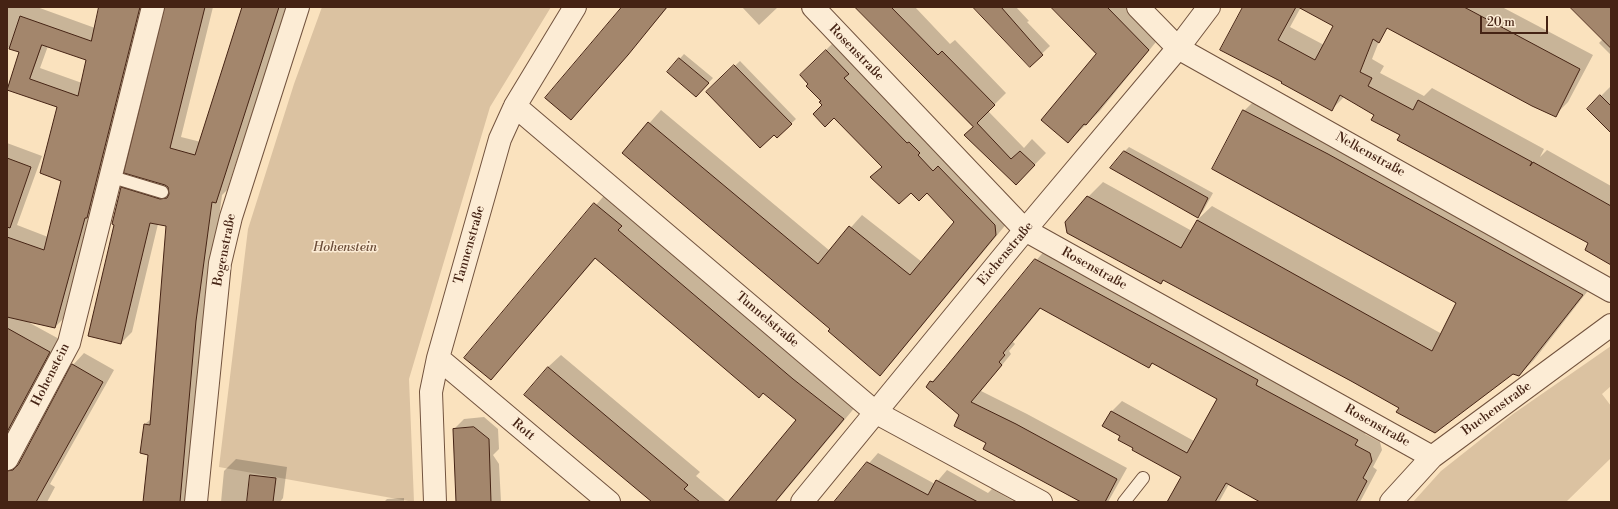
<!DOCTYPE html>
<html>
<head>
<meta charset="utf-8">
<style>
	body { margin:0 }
	#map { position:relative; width:1618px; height:509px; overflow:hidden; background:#fae2be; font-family:"Libre Bodoni",serif }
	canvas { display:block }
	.frame { position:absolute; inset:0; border:8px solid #452314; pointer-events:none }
	.scale { position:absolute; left:1480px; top:16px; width:68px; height:18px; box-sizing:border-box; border:2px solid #452314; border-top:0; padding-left:5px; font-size:12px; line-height:14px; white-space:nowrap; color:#452314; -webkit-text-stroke:3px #fcecd5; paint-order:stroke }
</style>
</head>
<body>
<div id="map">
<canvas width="1618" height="509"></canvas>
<div class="frame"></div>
<div class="scale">20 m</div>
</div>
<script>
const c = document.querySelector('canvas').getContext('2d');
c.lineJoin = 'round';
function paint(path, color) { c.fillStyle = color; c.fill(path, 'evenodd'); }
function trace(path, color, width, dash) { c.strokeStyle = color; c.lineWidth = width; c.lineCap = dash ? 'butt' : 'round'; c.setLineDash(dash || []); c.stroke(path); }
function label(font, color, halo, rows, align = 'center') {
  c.font = font + ' "Libre Bodoni",serif'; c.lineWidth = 3; c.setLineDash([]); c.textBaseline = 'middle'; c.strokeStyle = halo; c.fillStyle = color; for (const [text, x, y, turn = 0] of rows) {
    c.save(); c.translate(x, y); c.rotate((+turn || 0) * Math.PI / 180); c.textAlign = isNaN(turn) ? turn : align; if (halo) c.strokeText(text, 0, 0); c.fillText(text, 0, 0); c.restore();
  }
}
paint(new Path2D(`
	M322 7H551L490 107 409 379 414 502 219 467 248 229 294 84Z
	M1611 346V386L1602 394 1611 406V458L1566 502H1413L1441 471 1513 414Z`), '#dbc2a1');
paint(new Path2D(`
	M7 7H37L95 28 100 7H148L66 316 55 327 28 322 61 340 7 441V143L42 156 17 225 48 237 62 180 58 107 7 89 20 52 7 47ZM48 46 88 60 82 83 40 68Z
	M166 7H213L181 137 201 142 244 7H287L227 190 222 195 207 308 190 502H144L149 454 145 424 152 418 167 225 158 224 132 332 121 343 116 225 122 188 135 175Z
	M624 7H668L581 108Z
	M742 7H778L759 25Z
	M855 7H915L950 44 955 40 1006 93 988 111 1024 148 1032 139 1046 153 1016 184 974 127Z
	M975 7H1016L1029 21 1027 22 1050 46 1030 65Z
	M1053 7H1132L1160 37 1099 112 1068 142 1098 54Z
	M1244 7H1502L1593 55 1568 102 1555 115 1385 26 1372 59 1384 66 1380 73 1424 96 1432 88 1544 149 1540 157 1547 150 1611 186V264L1590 243 1401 135 1376 114 1344 97 1332 109 1283 81ZM1301 7 1334 26 1324 45 1290 27Z
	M1571 7H1611V55L1599 43 1603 39Z
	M838 38 1008 222 892 362 880 374 831 329 623 153 661 110 830 251 862 215 922 262 955 222 927 192 911 191 872 177 883 166 823 105 810 83 813 63Z
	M684 54 713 78 701 91 668 72Z
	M740 61 796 119 777 137 708 92Z
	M1611 86V132L1588 109Z
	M1259 96 1597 279 1534 360 1519 375 1513 373 1401 408 1164 280 1161 283 1088 197 1103 182 1192 231 1197 220 1212 206 1442 334 1458 303 1244 111Z
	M1129 147 1213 193 1203 211 1198 216 1124 152Z
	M608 191 856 406 776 502H730L797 420 596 258 491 379 466 358Z
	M1046 249 1368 430 1365 434 1380 442 1382 450 1373 467 1377 470 1360 502H1262L1229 484 1219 502H1169L1182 477 1135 448 1122 436 1112 411 1122 401 1194 441 1218 399 1153 363 1149 367 1041 308 1013 342 1015 344 1009 351 1011 354 981 391 1027 414 1127 468 1108 502H1083L987 443 961 415 927 387 942 371H943Z
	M84 353 114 370 50 484 55 487 47 502H7V452L12 459 22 460 73 365Z
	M561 355 700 472 696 476 727 502H653L548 367Z
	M484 417 498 429 499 449 493 455 499 464 501 502H457L454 429 464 419Z
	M878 453 935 484 947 470 988 493 992 489 1015 502H835Z
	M236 459 287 467 283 498 280 502H221L224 471Z
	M404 498V502H384L387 499Z`), '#0003');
const building = new Path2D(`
	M99 7H140L87 218H85L55 328 7 317V237L44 250 61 181 40 173 57 107 7 90 19 52 9 49 20 16 91 41ZM42 45 86 60 78 96 30 79Z
	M165 7H205L170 148 195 155 242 7H279L216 203 212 202 196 321 180 502H143L148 455 140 453 144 424 150 425 166 226 150 223 121 344 88 336 114 225 112 224 121 187 160 199 167 198 169 194 168 187 165 185 124 173Z
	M622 7H667L628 55 571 120 545 98Z
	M855 7H891L938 55 942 51 995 105 977 123 1011 159 1020 151 1035 165 1016 185 964 135 973 127Z
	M973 7H1001L1043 55 1030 67Z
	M1051 7H1107L1149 50 1086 125 1084 124 1068 143 1041 120 1096 54Z
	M1243 7H1296L1278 40 1315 60 1333 26 1298 7H1464L1580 69 1556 117 1532 106 1387 28 1379 43 1373 39 1360 72 1372 78 1368 86 1413 110 1418 100 1532 162 1530 166 1533 162 1611 206V265L1585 250 1588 243 1397 140 1400 135 1371 120 1374 115 1340 95 1332 111 1281 83 1282 82 1220 50Z
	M1570 7H1611V48Z
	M826 50 849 74 844 78 907 143 909 142 920 153 918 155 933 171 938 166 995 225 996 235 880 376 828 331 830 329 622 153 648 122 818 264 849 226 910 275 954 222 927 193 919 201 911 193 899 204 870 177 882 167 834 118 825 127 813 114 822 105 819 102 821 101 806 86 808 84 800 75Z
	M679 58 709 83 696 97 667 72Z
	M734 65 792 124 777 138 774 135 760 148 706 92Z
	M1600 95 1611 106V133L1587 109Z
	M1243 110 1328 154 1583 295 1519 376 1513 374 1435 433 1396 412 1399 408 1351 381 1163 280 1161 284 1067 233 1065 222 1087 196 1181 248 1197 220 1432 351 1456 303 1212 169Z
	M1124 151 1208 198 1198 218 1110 168Z
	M7 158 31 167 10 228 7 227Z
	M594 203 622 226 618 230 793 379 844 419 775 502H728L796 420 763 393 759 398 595 258 491 380 464 358Z
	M1035 259 1258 380 1256 385 1358 440 1355 445 1370 453 1372 461 1363 478 1367 481 1356 502H1260L1226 483 1215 502H1167L1181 477 1132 450 1133 448 1118 440 1120 436 1102 426 1111 411 1187 453 1217 399 1152 363 1149 368 1040 308 1003 353 1005 355 999 362 1002 365 971 402 1016 424 1117 479 1105 502H1081L983 449 986 443 954 426 959 415 926 387 930 381 933 382 945 368Z
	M7 328 50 352 7 432Z
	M72 364 103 382 36 502H7V471L13 470 18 465Z
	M548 367 688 485 684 489 700 502H652L524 395Z
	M474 427 489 439 491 502H456L453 429Z
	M867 462 928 495 936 480 978 502H834Z
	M250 475 276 478 273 502H247Z`);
paint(building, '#a3866c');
trace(building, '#452314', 1);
const lane = new Path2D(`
	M109 176 162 192
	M1124 502 1143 478`);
const street = new Path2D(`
	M813 7 1025 230 1432 457
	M1138 7 1178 48 1611 291
	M515 106 875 412 1041 502
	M438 358 609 502
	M7 459 69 343 153 7
	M196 502 220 263 231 217 298 7
	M435 502 431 392 438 358 500 139 515 106 575 7
	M802 502 1025 230 1178 48 1209 7
	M1391 502 1432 457 1611 325`);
trace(lane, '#72533e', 14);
trace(street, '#72533e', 24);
trace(lane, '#fcecd5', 12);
trace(street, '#fcecd5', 22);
label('13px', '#452314', '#fcecd5', [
	["Rosenstraße",856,53,46],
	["Nelkenstraße",1370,155,29],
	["Tannenstraße",470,245,-74],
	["Bogenstraße",225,250,-79],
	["Eichenstraße",1006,254,-50],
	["Rosenstraße",1094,269,29],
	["Tunnelstraße",767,320,40],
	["Hohenstein",51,375,-63],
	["Buchenstraße",1497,409,-36],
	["Rosenstraße",1377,426,29],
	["Rott",523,430,40]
]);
label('italic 13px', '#6a4b37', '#fcecd5', [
	["Hohenstein",345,248]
]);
</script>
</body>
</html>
